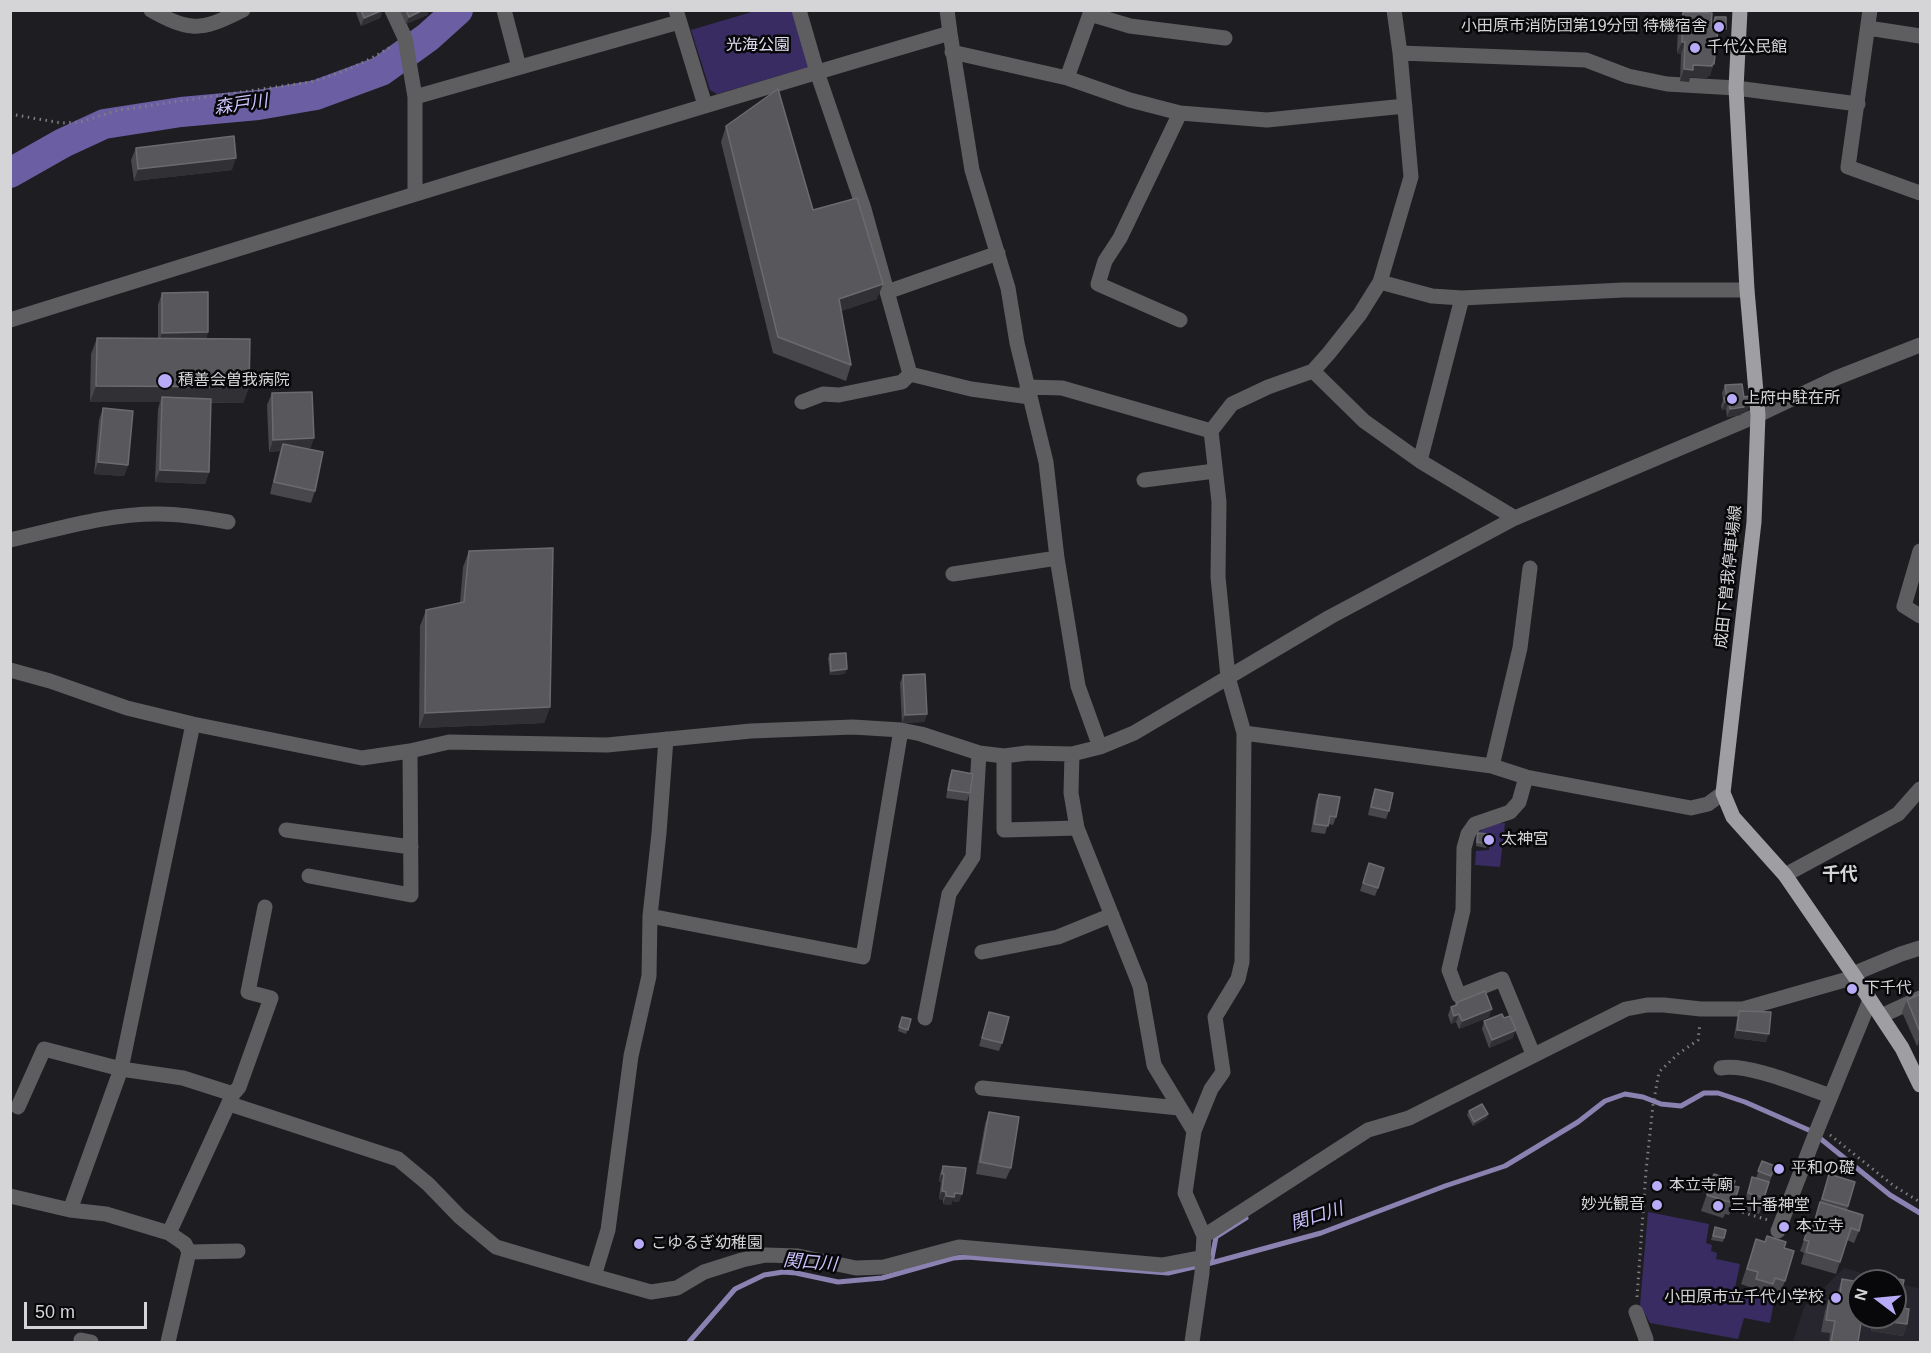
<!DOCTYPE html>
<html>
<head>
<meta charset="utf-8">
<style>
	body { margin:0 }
	#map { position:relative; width:1931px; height:1353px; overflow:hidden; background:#1e1e22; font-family:Helvetica,sans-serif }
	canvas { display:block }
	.frame { position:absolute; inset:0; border:12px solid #d5d5d8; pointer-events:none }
	.north { position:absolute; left:1847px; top:1269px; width:60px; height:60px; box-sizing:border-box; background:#08080a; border:2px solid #5a5a5c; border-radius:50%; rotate:286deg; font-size:16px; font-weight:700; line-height:24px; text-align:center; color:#d5d5d8 }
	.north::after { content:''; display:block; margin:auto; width:21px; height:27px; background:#b8abf7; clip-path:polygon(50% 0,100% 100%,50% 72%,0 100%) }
	.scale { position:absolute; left:24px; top:1302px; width:123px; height:27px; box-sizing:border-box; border:3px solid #d5d5d8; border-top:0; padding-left:8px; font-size:18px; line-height:21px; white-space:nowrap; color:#d5d5d8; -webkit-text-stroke:4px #08080a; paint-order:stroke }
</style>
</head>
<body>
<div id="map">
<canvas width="1931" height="1353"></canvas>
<div class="frame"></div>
<div class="north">N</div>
<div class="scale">50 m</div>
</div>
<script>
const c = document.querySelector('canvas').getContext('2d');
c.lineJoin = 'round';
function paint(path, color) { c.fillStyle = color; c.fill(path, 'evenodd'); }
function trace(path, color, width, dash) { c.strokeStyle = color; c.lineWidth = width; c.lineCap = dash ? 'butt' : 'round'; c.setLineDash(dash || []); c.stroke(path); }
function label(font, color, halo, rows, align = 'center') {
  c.font = font + ' Helvetica,"Noto Sans JP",sans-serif'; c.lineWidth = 5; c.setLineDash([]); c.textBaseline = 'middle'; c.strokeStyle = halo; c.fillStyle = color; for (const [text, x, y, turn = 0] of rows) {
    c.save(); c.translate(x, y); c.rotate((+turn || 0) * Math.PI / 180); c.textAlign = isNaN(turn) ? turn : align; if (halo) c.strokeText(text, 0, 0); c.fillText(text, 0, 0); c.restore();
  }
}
paint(new Path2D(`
	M1844 1268 1890 1281H1859V1317H1895V1282L1920 1289V1342H1793L1804 1307Z`), '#27262f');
paint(new Path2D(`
	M755 11H797L809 67 717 94 710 90 691 30Z
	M1505 823 1500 867 1475 865 1476 851 1489 850 1490 836 1477 835C1485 824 1491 824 1505 823Z
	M1648 1212 1709 1224 1706 1243 1712 1245 1711 1251 1717 1253 1716 1259 1740 1264 1735 1288 1749 1291 1748 1296 1774 1301 1770 1323 1744 1318 1738 1339 1650 1323 1640 1305Z`), '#392c63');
trace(new Path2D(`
	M1211 1263 1216 1237 1246 1218
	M689 1342 735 1289 764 1275 783 1272 796 1273 838 1282 882 1278 953 1258 967 1257 1168 1273 1211 1263 1321 1233 1445 1186 1505 1166 1578 1122 1605 1101 1625 1094 1643 1097 1661 1104 1681 1106 1704 1093H1718L1745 1102 1811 1131 1890 1195 1920 1213`), '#8b82b2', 5);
trace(new Path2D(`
	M10 173 63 143 104 124 181 112 258 105 316 95 381 71 428 37 458 10`), '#6b5ea2', 30);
trace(new Path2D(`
	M10 114 61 123 80 122 119 110 310 82C340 74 365 63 392 46
	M1830 1135 1894 1186 1920 1202
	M1731 1209 1768 1220
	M1637 1297 1646 1171 1653 1105 1659 1072 1678 1054 1698 1040 1700 1023`), '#7f7f83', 3, [1.5, 4.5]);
trace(new Path2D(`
	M151 10C163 17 178 25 192 26 209 28 228 17 243 10
	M392 10 405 38 415 97V193
	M504 10 519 67
	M676 10 705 105
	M799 10 817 72 864 209 910 374 902 382 839 395 823 394 802 402
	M1870 10 1848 167 1920 193
	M1868 28 1920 36
	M950 33 972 170 1008 288 1017 343 1046 462 1057 558 1078 686 1100 747
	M952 52 1067 78 1130 100 1180 113 1267 120 1405 106
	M1400 53 1586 60 1628 76 1667 84 1736 88 1858 104
	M1067 78 1090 14 1130 26 1225 38
	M415 97 679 22
	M1180 113 1120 238 1105 261 1098 284 1180 320
	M1380 282 1432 296 1462 298 1623 290H1747
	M887 292 998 253
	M10 320C323 222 636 125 950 33L947 10
	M1313 371 1364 421 1420 461 1515 518
	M910 374 971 389 1030 397
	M1027 387 1062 388 1211 431 1232 404 1268 387 1313 371 1329 353 1360 314 1380 282 1411 177 1400 53 1394 10
	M1420 461 1462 298
	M1144 480 1215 471
	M10 540C59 529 110 513 160 514 183 514 206 518 228 522
	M1920 551 1904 606 1920 616
	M953 574 1057 558
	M10 670 50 681 127 708 193 724 362 758 410 751 449 742 607 745 751 731 853 727 901 730 921 734 979 753 1004 756 1027 753 1072 754 1100 747 1134 733 1330 617 1515 518 1758 415 1836 378 1920 345
	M1244 733 1492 766 1526 777 1691 808 1708 804 1723 793
	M666 739 659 833 650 916 649 976 631 1056 608 1230 594 1276 651 1292 677 1288 704 1272 742 1260 766 1255 798 1256 856 1268 884 1267 959 1247 1162 1265 1204 1257
	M1072 754 1071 793 1077 828 1140 986 1154 1065 1194 1131 1185 1193 1204 1236 1202 1273 1192 1342
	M1004 756V830L1077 828
	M1492 766 1520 648 1530 568
	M1526 777 1519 802 1510 812 1475 824 1468 834 1464 848 1463 910 1449 970 1459 996 1502 979 1533 1054
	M286 830 411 847
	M1785 875 1898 814 1920 789
	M309 876 411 895 410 751
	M650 916 863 957 901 730
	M982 952 1058 937 1112 915
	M1853 974 1901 954 1920 948
	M1881 1016 1920 998
	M925 1018 949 894 973 857 979 753
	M1721 1068C1749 1063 1803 1087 1831 1096
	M982 1088 1179 1108
	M230 1104 398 1159 428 1184 460 1217 496 1247 594 1276
	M18 1107 44 1049 121 1069 183 1078 233 1094
	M1194 1131 1211 1089 1223 1072 1215 1017 1238 979 1242 962 1244 733 1228 677 1218 577 1219 502 1211 431
	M10 1196 70 1210 106 1214 169 1233 185 1244 189 1252 168 1342
	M70 1210 121 1069 193 724
	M1778 1231 1817 1130 1870 1000
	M169 1233 233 1094 239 1087 271 998 248 992 265 907
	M1204 1236 1368 1130 1409 1118 1626 1009 1647 1005H1664L1701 1009H1743L1855 977
	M189 1252 238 1251
	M1636 1312 1646 1339V1342
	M81 1340 91 1342`), '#5e5e60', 15);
trace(new Path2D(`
	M1740 10 1736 88 1747 290 1758 415 1754 522 1723 793 1733 817 1785 875 1853 974 1902 1048 1920 1085`), '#9e9ea3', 15);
paint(new Path2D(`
	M355 10H383L380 18 361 26Z
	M400 10H429L427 15 406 24Z
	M1683 12 1711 29H1713V21L1715 17 1724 33H1717L1710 76H1708L1707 78 1690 77 1689 82 1680 81 1681 54 1677 53 1678 24Z
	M726 126 813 210 877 299 841 311 851 365 846 381 773 353 721 142Z
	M136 148 232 170 134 181 131 160Z
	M162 293 208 332 206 339 249 387 243 403H211L209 472 205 484 155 482 158 409 160 402H90L91 354 97 338H158V305Z
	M1725 385 1744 397 1750 404 1747 411 1742 412 1741 415 1727 417 1726 409 1722 410 1721 406 1723 400 1722 393Z
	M272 393 310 449 315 491 311 503 270 494 280 451 269 452 267 405Z
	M103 408 128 465 124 476 94 474 99 420Z
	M469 551 550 707 544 723 419 728 420 626 426 610 460 603 463 567Z
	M830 654 845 674 830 675 828 658Z
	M903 675 927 714 924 722 902 723 900 683Z
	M952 770 970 793 967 801 946 798 949 778Z
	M1375 789 1389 811 1386 819 1368 815 1372 797Z
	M1319 794 1336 817 1333 825 1328 824 1325 834 1311 832 1316 801Z
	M1478 833 1488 844 1486 848 1476 846V837Z
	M1369 863 1378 888 1375 896 1360 891Z
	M1920 994V1044L1917 1046 1902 1012 1907 1000Z
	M1456 1003 1489 1017 1459 1029 1456 1022 1451 1024 1448 1015 1451 1007 1455 1005Z
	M1739 1011 1766 1042 1734 1038 1737 1019Z
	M989 1012 1002 1043 999 1051 979 1046Z
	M902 1017 911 1019 906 1034 898 1031Z
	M1484 1021 1513 1038 1489 1048 1482 1029Z
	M1469 1111 1487 1118 1473 1126 1467 1115Z
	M989 1112 1011 1168 1006 1179 976 1174 985 1124Z
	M1762 1161 1775 1166 1759 1214 1742 1209 1752 1177 1756 1178Z
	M943 1166 959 1202 952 1201 951 1205 943 1204V1200L939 1199 941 1182H939L940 1174Z
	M1714 1174 1733 1186 1735 1200 1729 1215 1725 1214 1723 1218 1701 1211Z
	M1829 1174 1855 1182 1847 1210 1859 1231 1854 1243 1847 1240 1836 1274 1801 1264 1804 1253 1800 1251 1809 1226 1812 1227Z
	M1715 1227 1726 1230 1723 1242 1711 1240Z
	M1756 1239 1784 1248 1785 1281 1779 1297 1770 1294 1768 1299 1750 1294 1752 1288 1741 1284Z
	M1842 1279 1858 1342H1829L1830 1333 1821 1332 1825 1311 1829 1300 1837 1301 1838 1291Z
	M1873 1317H1895L1907 1324 1903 1336 1871 1331Z`), '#48484c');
paint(new Path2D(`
	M383 10 380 18 361 26 364 18Z
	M423 10H429L427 15 406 24 409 17Z
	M1714 29H1726L1724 33H1713Z
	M1682 42H1685L1681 54 1677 53Z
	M1714 64 1710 76H1708L1707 78 1690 77 1689 82 1680 81 1684 69 1693 65Z
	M236 158 232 170 134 181 138 169Z
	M883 284 877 299 833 314 839 299Z
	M208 332 204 344H158L162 333Z
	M96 386 249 387 243 403 162 402V397L160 402H90Z
	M1725 402H1729L1726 409 1722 410Z
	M1743 404H1750L1747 411 1742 412 1741 415 1727 417 1730 409Z
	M314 438 310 450 283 444 280 451 269 452 273 440Z
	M98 462 128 465 124 476 94 474Z
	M160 470 209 472 205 484 155 482Z
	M847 669 845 674 830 675 831 671Z
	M550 707 544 723 419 728 425 713Z
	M927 714 924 722 902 723 905 715Z
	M1492 1009 1489 1017 1459 1029 1462 1021Z
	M1459 1014 1456 1022 1451 1024 1454 1016Z
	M1516 1030 1513 1038 1489 1048 1492 1040Z
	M1737 1030 1769 1034 1766 1042 1734 1038Z
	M1920 1036V1044L1917 1046Z
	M1488 1114 1487 1118 1473 1126 1474 1122Z
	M942 1174H944L941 1182H939Z
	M942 1191 946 1192 943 1200 939 1199Z
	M955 1193 962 1194 959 1202 952 1201 951 1205 943 1204 946 1196Z
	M1895 1288 1902 1289 1899 1297 1895 1296Z
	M1876 1320 1907 1324 1903 1336 1871 1331Z`), '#313135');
const building = new Path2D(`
	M361 10H383L364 18Z
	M406 10H423L409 17Z
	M1683 12 1712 13 1711 29 1718 30 1714 64H1712V66L1693 65V70L1684 69 1685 42H1682Z
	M1715 17H1726V29H1714Z
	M778 89 813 210 857 198 883 284 839 299 851 365 778 337 726 126Z
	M234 136 236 158 138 169 136 148Z
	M208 292V332L162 333V293Z
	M97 338 250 339 249 387 96 386Z
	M1742 384 1744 397 1749 396 1750 404H1743L1744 407 1730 409 1729 402H1725L1724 398H1727L1725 385Z
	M312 392 314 438 273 440 272 393Z
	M162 397 211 399 209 472 160 470Z
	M103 408 133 411 128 465 98 462Z
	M283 444 323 452 315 491 274 482Z
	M553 548 550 707 425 713 426 610 464 602 469 551Z
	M846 653 847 669 831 671 830 654Z
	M925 674 927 714 905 715 903 675Z
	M952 770 973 774 970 793 948 790Z
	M1375 789 1393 793 1389 811 1371 807Z
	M1319 794 1340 797 1336 817 1330 816 1328 826 1314 824Z
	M1478 833 1489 834 1488 844 1477 842Z
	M1369 863 1384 868 1378 888 1363 883Z
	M1485 991 1492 1009 1462 1021 1459 1014 1454 1016 1451 1007 1457 1005 1456 1003Z
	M1920 994V1032L1907 1000Z
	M1739 1011 1771 1012 1769 1034 1737 1030Z
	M989 1012 1009 1017 1002 1043 982 1038Z
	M1502 1014 1504 1018 1510 1016 1516 1030 1492 1040 1484 1021Z
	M902 1017 911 1019 908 1030 899 1027Z
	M1482 1104 1488 1114 1474 1122 1469 1111Z
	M989 1112 1019 1117 1011 1168 980 1162Z
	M1762 1161 1775 1166 1771 1176 1758 1171Z
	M943 1166 966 1168 962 1194 955 1193 954 1197 946 1196V1192L942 1191 944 1174H942Z
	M1714 1174 1735 1181 1733 1186 1739 1187 1735 1200 1730 1198 1729 1202 1707 1195Z
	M1829 1174 1855 1182 1848 1206 1822 1199Z
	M1752 1177 1769 1182 1764 1198 1748 1193Z
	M1820 1202 1863 1215 1859 1231 1851 1228 1840 1262 1806 1252 1809 1241 1804 1240 1809 1226 1813 1227Z
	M1715 1227 1726 1230 1724 1238 1713 1236Z
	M1767 1236 1786 1242 1784 1248 1794 1251 1785 1281 1775 1278 1773 1284 1756 1279 1758 1272 1747 1269 1756 1239 1765 1242Z
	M1885 1277 1904 1280 1902 1289 1895 1288V1281H1884Z
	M1842 1279 1859 1282V1317H1862L1858 1342H1831L1835 1321 1826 1320 1829 1300 1839 1301Z
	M1895 1307 1909 1309 1907 1324 1876 1320V1317H1895Z`);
paint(building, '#57575c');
trace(building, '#6b6b6f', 1.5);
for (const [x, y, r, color] of [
	[1719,27,6,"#b8abf7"],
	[1695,48,6,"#b8abf7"],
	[165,381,8,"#b8abf7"],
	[1732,399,6,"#b8abf7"],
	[1489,840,6,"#b8abf7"],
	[1852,989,6,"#b8abf7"],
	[1779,1169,6,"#b8abf7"],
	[1657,1186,6,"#b8abf7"],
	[1657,1205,6,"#b8abf7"],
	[1718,1206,6,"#b8abf7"],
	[1784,1227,6,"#b8abf7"],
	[639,1244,6,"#b8abf7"],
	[1836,1298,6,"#b8abf7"]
]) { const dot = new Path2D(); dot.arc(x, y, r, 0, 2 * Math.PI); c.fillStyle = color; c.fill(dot); trace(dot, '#08080a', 2); }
label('16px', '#d5d5d8', '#08080a', [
	["小田原市消防団第19分団 待機宿舎",1707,27,"right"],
	["千代公民館",1707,48],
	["積善会曽我病院",178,381],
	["上府中駐在所",1744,399],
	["太神宮",1501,840],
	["下千代",1864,989],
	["平和の礎",1791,1169],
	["本立寺廟",1669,1186],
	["妙光観音",1645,1205,"right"],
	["三十番神堂",1730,1206],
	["本立寺",1796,1227],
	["こゆるぎ幼稚園",651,1244],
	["小田原市立千代小学校",1824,1298,"right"]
], 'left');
label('16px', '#e2e0f4', '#08080a', [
	["光海公園",758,46]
]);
label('16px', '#d5d5d8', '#08080a', [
	["成田下曽我停車場線",1729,577,-84]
]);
label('italic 18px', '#cbc3fd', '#08080a', [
	["森戸川",241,105,-8],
	["関口川",1317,1217,-18],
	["関口川",810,1263,5]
]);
label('bold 18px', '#d5d5d8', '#08080a', [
	["千代",1840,875]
]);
</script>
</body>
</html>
